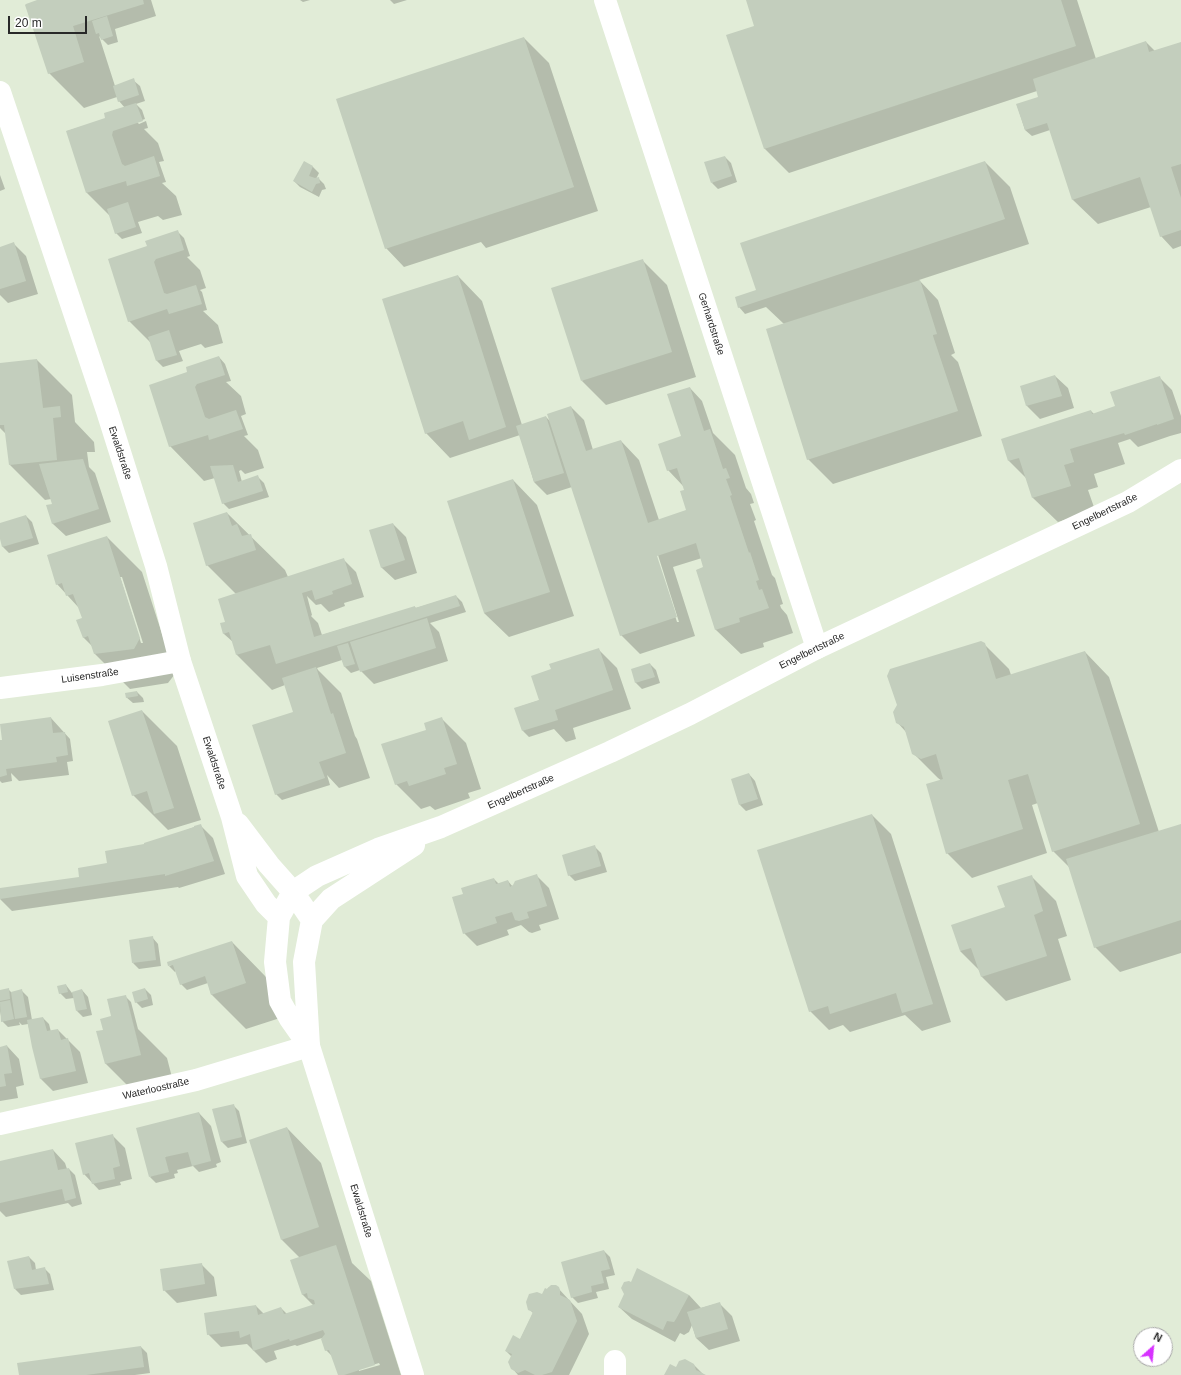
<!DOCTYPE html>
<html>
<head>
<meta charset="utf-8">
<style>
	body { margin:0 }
	#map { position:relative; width:1181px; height:1375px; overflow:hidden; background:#e1ecd7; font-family:Helvetica,sans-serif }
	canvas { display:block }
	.north { position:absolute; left:1133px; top:1327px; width:40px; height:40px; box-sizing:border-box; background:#fff; border:1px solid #a9a9a9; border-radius:50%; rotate:27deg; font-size:11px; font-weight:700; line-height:16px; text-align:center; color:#282828 }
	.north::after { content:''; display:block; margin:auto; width:14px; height:18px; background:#d732ff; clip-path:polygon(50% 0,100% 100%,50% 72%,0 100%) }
	.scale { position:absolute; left:8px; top:16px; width:79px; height:18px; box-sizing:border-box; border:2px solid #282828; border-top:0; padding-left:5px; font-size:12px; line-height:14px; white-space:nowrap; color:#282828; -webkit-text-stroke:3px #fff; paint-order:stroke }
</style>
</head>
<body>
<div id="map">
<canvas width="1181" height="1375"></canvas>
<div class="north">N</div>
<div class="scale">20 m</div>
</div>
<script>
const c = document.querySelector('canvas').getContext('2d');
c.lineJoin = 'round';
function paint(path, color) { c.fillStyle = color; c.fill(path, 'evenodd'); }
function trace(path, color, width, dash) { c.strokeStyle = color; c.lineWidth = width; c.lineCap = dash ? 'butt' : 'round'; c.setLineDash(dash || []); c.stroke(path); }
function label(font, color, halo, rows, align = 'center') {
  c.font = font + ' Helvetica,sans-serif'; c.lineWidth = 4; c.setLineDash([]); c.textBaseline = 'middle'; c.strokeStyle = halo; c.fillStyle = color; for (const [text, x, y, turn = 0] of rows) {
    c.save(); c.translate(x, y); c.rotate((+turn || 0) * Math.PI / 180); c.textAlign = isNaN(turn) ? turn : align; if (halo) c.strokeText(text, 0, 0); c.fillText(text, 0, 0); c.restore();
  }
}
paint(new Path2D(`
	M41 0H151L156 16 115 29 118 42 108 45 99 36 115 86 133 80 140 86 145 101 136 104 142 110 145 119 137 122 139 124 146 121 148 128 144 129 158 143 164 161 159 162 166 182 162 183 176 196 182 215 163 220 158 216 138 222 142 233 122 239 116 233 110 216 87 193 67 131 106 119 125 108 119 101 117 97 84 108 49 73Z
	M300 0H310L303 2Z
	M390 0H407L394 4Z
	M747 0H1077L1096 59 1146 42 1155 51 1181 43V246L1173 249 1161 236 1151 207 1098 224 1073 200 1050 130 1032 136 1025 130 1017 105 1041 101 1037 91 789 173 764 148 755 26Z
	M524 38 549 63 598 211 486 248 481 242 404 267 386 248Z
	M725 157 731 163 737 182 718 189 712 183Z
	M985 162 1010 187 1029 244 919 280 938 300 955 353 951 355 958 362 982 436 833 484 808 459 784 324 766 307 745 314 739 307 757 291Z
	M305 163 313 167 319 173 316 179 318 178 324 184 326 189 322 190 319 197 300 187 294 181Z
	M0 175 5 189 0 191Z
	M178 232 184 238 190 256 187 257 200 270 206 288 200 290 202 292 207 310 203 311 218 325 223 343 205 348 201 344 179 351 183 361 163 367 157 361 152 344 129 321 148 247Z
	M13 243 26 256 38 294 8 303 0 295V248Z
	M642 260 667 285 696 377 606 405 582 381Z
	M458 276 482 301 522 425 546 417 551 422 571 407 584 420 593 450 621 441 639 460 659 520 687 511 684 487 668 470 682 437 690 388 702 401 713 433 735 455 746 488 751 494 754 503 750 504 756 520 754 521 772 575 775 578 783 604 780 605 781 608 787 615 793 633 763 643 764 647 741 654 716 630 697 570 705 568 702 558 673 567 695 636 640 654 621 635 572 487 547 495 534 482 520 435 450 458 426 433ZM655 552 658 555 679 622H677Z
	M219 357 225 364 231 381 226 382 241 396 246 414 241 416 248 435 244 436 258 450 264 468 245 474 241 470 239 471 242 482 258 477 264 483 269 497 229 509 223 503 215 478 204 481 170 446 189 373Z
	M37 360 72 395 75 422 94 442 95 452H87L89 467 95 473 111 522 66 536 53 524 47 506 53 505 51 499 45 500 10 465 7 435 0 428V364Z
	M1055 376 1068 388 1074 408 1040 419 1027 406 1021 387Z
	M1159 377 1172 390 1181 416V433L1170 436 1138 447 1130 439 1118 443 1125 464 1094 474 1098 487 1088 490 1095 510 1058 522 1033 498 1027 479 1009 461 1002 440 1091 411 1094 414 1115 407Z
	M513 480 537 505 574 616 509 637 484 613Z
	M227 513 285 570 288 577 344 560 356 572 364 597 344 603 345 606 329 612 321 604 316 605 307 596 312 615 311 616 318 623 322 635 415 607 416 608 456 596 462 602 466 612 430 623 439 632 448 661 374 684 360 670 351 673 345 667 342 660 317 668 318 670 341 693 355 736 357 739 370 778 339 788 327 775 330 785 282 800 276 794 294 713 285 685 272 690 237 655 233 642 224 634 221 624 226 622 236 594 207 565Z
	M26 516 32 522 39 544 9 553 3 547 0 536V524Z
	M393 524 406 537 417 573 395 580 382 568 371 531Z
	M107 537 142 572 175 674 168 683 130 689 95 654 93 647 83 637V619L79 608 57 584ZM120 577H122L143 643H141Z
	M984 644 1009 669 1011 675 1085 652 1109 677 1159 832 1181 825V953L1120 972 1095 947 1070 868 1053 851 1038 803 1032 805 1047 853 972 878 947 853 942 781 938 778 913 753 906 732 897 722Z
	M598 649 617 668 631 709 573 728 576 739 566 742 554 729 529 737 523 731 516 708 540 700 553 670Z
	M650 664 656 670 660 683 642 689 636 683 632 670Z
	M137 692 143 698 144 702 133 703 126 697Z
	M142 711 177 746 201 820 168 830 133 795Z
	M51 718 70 739 73 761 67 762 69 775 19 781 11 773 12 781 2 783 0 781V741Z
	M442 719 466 743 481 789 468 793 470 798 435 810 430 806 421 809 396 784 427 730Z
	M749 774 755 781 763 805 746 811 740 805Z
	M872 815 891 834 951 1022 922 1031 905 1015 850 1032 843 1025 829 1030 810 1011Z
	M200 825 213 838 225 874 179 888 178 887 12 911 0 899V889L80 878 145 845Z
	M595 847 601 853 607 872 575 881 569 875Z
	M537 876 549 888 559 919 539 925 541 930 532 933 529 932 521 925 507 930 509 935 477 946 464 933V895L494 879 499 884 508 881 513 887Z
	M1031 876 1056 901 1067 936 1058 939 1071 980 1006 1001 982 977 979 970 960 951 1006 908Z
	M152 937 158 944 161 966 139 969 133 963Z
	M232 942 266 977 280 1018 246 1029 211 994 208 983 187 990 181 984 176 971 175 972 169 966Z
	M66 985 72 993 82 990 88 997 92 1015 83 1017 77 1011 74 998 66 999 60 993Z
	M8 989 12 993 22 991 28 997 32 1020 43 1018 49 1024 51 1032 58 1030 80 1052 88 1083 53 1091 41 1079 28 1024 22 1025 19 1022 20 1025 8 1027 2 1021 0 1011V991Z
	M145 989 151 995 153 1005 142 1008 136 1002Z
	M125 996 131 1002 138 1029 167 1058 175 1089 140 1098 105 1063 104 1031Z
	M7 1046 19 1059 24 1085 16 1087 18 1098 0 1101V1048Z
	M233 1105 239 1111 247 1143 228 1148 222 1142Z
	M199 1113 211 1126 221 1162 216 1164 217 1167 199 1172 193 1166 177 1170 178 1173 174 1174 175 1178 156 1183 150 1177Z
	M287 1128 321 1163 352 1263 371 1281 401 1375H339L333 1357 326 1350 322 1338 297 1346 295 1345 274 1351 277 1359 266 1363 247 1344 221 1347 208 1334 256 1306 264 1314 281 1308 287 1314 314 1306 302 1294 300 1258 282 1240ZM379 1363 380 1365 359 1371V1369Z
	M112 1135 125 1148 132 1179 120 1182 121 1185 99 1190 84 1174Z
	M53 1150 65 1163 67 1169H69L75 1175 82 1204 72 1207 68 1203 6 1217 0 1211V1162Z
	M604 1251 610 1257 615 1275 606 1277 609 1289 596 1292 598 1298 578 1303 572 1297Z
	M29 1257 35 1263 36 1270 44 1268 50 1274 54 1290 21 1295 15 1289Z
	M202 1265 214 1277 217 1296 177 1303 164 1290Z
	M553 1286 558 1288 582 1314 589 1334 569 1375H518L512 1368V1357L506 1351 520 1340 533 1313 529 1309 549 1287Z
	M625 1294 689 1295 701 1308 719 1303 732 1316 740 1341 709 1350 696 1338 692 1325 689 1332 684 1335 680 1333 675 1342 632 1319 619 1307Z
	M141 1347 147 1353 150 1373 135 1375H20Z
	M693 1364 704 1375H665L676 1369Z`), '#0003');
paint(new Path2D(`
	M37 0H143L144 4 73 26 84 62 48 74 25 5 26 4Z
	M746 0H1061L1076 46 764 149 726 35 754 26Z
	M107 16 113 36 101 40 99 33 96 34 92 21Z
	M524 37 574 187 385 249 336 99Z
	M1146 41 1149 52 1181 42V164L1171 167 1181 198V230L1160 237 1140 177 1072 200 1047 123 1025 130 1016 104 1038 97 1033 79Z
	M134 78 139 95 118 102 113 86Z
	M136 103 143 121 113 131 112 135 122 164 125 166 154 156 160 176 127 186 126 181 86 193 66 131 105 118 104 113Z
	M725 156 732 176 711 183 704 162Z
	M304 161 313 166 309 176 315 178 319 177 320 183 316 184 312 192 293 181Z
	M985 161 1005 219 738 308 735 297 756 290 740 243Z
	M128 202 136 227 115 234 107 209Z
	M178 230 184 250 156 259 154 262 164 293 167 294 196 285 202 304 169 314 167 309 128 322 108 259 147 246 145 241Z
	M14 242 26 281 0 289V247Z
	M643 259 672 352 581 381 551 288Z
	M458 275 506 427 469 440 463 421 425 434 382 299Z
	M920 280 937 334 933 335V336L958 411 807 460 783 384 816 373 783 384 766 329Z
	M169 330 177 355 156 361 148 337Z
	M219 356 225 375 197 384 195 387 205 417 209 419 236 410 243 429 209 440 208 435 169 447 149 385 187 372 186 367Z
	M37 359 43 408 60 406 61 417 53 418 57 460 9 465 4 425H0V363Z
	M1055 375 1062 396 1026 406 1020 386Z
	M1160 376 1174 419 1157 425V424L1125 435 1124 433 1070 449 1074 462 1064 465 1071 486 1032 498 1019 458 1008 461 1001 439 1091 410 1092 414 1115 406 1110 392Z
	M690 387 704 431 710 429 723 469 726 468 730 478 726 479 732 495 730 496 749 553 750 552 759 580 756 581 759 590 762 589 769 608 739 618 740 622 715 630 696 570 703 567 696 543 657 556 677 617 620 636 547 414 571 406 586 451 621 440 648 523 686 510 680 491 684 490 677 468 667 471 658 444 681 436 667 394Z
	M546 416 564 473 534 482 516 426Z
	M83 459 99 509 52 524 46 505 52 504 39 464Z
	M233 465 238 482 258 475 263 491 222 504 210 466Z
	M513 479 550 592 484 613 447 501Z
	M227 512 232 526 237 524 242 536 251 534 256 550 206 566 193 523Z
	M26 515 33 538 2 547 0 539V523Z
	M393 523 405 560 381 568 369 530Z
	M107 536 140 638 134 649 94 654 88 636 83 638 76 620 82 618 73 594 66 596 62 583 56 585 47 555Z
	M344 558 352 584 332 591 333 594 315 600 312 590 302 593 314 637 415 606V608L456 595 460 606 276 664 270 645 236 655 229 632 223 634 220 623 225 622 218 599Z
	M427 618 436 648 360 672 350 642Z
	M981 641 985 643 996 679 1085 651 1140 824 1052 852 1028 774 1008 780 1023 829 946 854 926 784 943 779 936 754 921 759 912 754 904 727 896 723 893 712 897 705 887 676 890 669Z
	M348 643 355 664 344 667 337 646Z
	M599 648 613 690 555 710 558 720 522 731 514 708 539 700 531 676 551 669 549 664Z
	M650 663 655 677 635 683 631 669Z
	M316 667 331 714 333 713 346 753 319 762 325 778 275 795 252 725 293 712 282 678Z
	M137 691 138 696 126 698 125 693Z
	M142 710 174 808 154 814 147 791 132 796 108 721Z
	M51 717 53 733 65 732 68 755 56 757 57 762 6 769 7 775 0 777V740H2L0 724Z
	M442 717 457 764 444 768 446 774 409 786 407 781 395 785 381 744 426 730 424 723Z
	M749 773 758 799 739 805 731 779Z
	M872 814 933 1004 902 1013 896 993 830 1014 828 1006 809 1012 757 850Z
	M201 824 214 861 165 876V874L0 899V888L79 877 78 868 107 863 105 851 144 844V843L194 827V826Z
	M1181 824V920L1094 948 1066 859Z
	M595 845 601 866 568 876 562 855Z
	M537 874 547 906 527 912 529 918 519 921 515 920 512 912 495 917 497 923 463 934 452 897 463 894 461 888 494 878 496 884 508 880 510 887 513 885 515 881Z
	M1032 875 1043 911 1034 915 1047 956 981 977 971 948 960 951 951 925 1005 907 997 886Z
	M153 936 156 960 132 963 129 940Z
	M232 941 246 983 211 995 205 976 180 985 173 965 168 966 167 962Z
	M66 984 68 992 59 994 57 986Z
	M9 988 10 999 0 1001V990Z
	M145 988 148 999 135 1003 132 992Z
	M22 989 27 1017 15 1019 11 992Z
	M82 989 87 1009 76 1011 72 992Z
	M126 995 141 1055 105 1064 96 1031 103 1030 100 1019 111 1016 107 999Z
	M10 1000 14 1019 1 1022 0 1002Z
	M43 1017 47 1031 58 1029 61 1040 68 1038 76 1071 40 1079 32 1047 27 1020Z
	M7 1045 12 1073 4 1074 6 1086 0 1087V1047Z
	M234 1104 242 1137 221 1142 212 1109Z
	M199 1112 211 1161 192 1166 188 1152 165 1157 169 1172 149 1177 136 1128Z
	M287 1127 319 1227 281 1240 249 1140Z
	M113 1134 120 1166 113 1168 115 1179 92 1184 89 1173 83 1175 75 1143Z
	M53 1149 58 1170 69 1168 76 1198 65 1201 62 1189 0 1203V1161Z
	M336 1245 375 1365 344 1375H338L329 1350 325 1351 321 1339 325 1334 323 1330 290 1341 289 1339 253 1351 250 1334 240 1338 239 1331 207 1335 204 1313 256 1305 258 1315 281 1307 284 1314 315 1304 314 1300 308 1298 307 1293 302 1295 290 1260Z
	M604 1250 610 1269 601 1271 604 1283 591 1286 592 1292 571 1298 561 1262Z
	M29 1256 32 1270 45 1267 49 1284 14 1289 7 1261Z
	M202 1263 205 1284 163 1291 160 1269Z
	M637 1268 689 1295 676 1319 674 1322 667 1321 663 1330 618 1307 624 1294 621 1288 624 1282 629 1281 631 1282Z
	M551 1285H556L559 1287 560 1290V1295L570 1300 577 1321 552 1372 542 1375H535L525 1370 518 1373 511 1369 508 1362 512 1354 505 1351 513 1335 520 1339 533 1312 528 1310 526 1302 529 1294 537 1292 542 1294 545 1288 547 1289Z
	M720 1302 728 1329 696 1338 687 1312Z
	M141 1346 144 1367 86 1375H19L17 1363Z
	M685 1359 694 1364 696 1370 706 1375H664L670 1364 676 1367 679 1361Z`), '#c3cebd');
trace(new Path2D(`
	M605 0 817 648
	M0 688 102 675 180 661
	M0 1124 196 1080 309 1046
	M615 1361V1375`), '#fff', 22);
trace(new Path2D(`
	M0 92 107 411 156 566 180 661 232 817 247 876 266 904 279 917
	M238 824 269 865 293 892 312 920 304 962 309 1046 413 1375
	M312 920 331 899 414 845
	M309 1046 290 1019 280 1001 275 962 279 917 293 892 317 876 378 849 441 827 610 752 690 714 817 648 1128 502 1181 470`), '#fff', 22);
label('10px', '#282828', '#fff', [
	["Gerhardstraße",711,324,72],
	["Ewaldstraße",120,453,72],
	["Engelbertstraße",1105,512,-26],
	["Engelbertstraße",812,651,-26],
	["Luisenstraße",90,676,-8],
	["Ewaldstraße",214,763,72],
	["Engelbertstraße",521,792,-24],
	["Waterloostraße",156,1089,-13],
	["Ewaldstraße",361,1211,73]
]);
</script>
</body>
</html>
